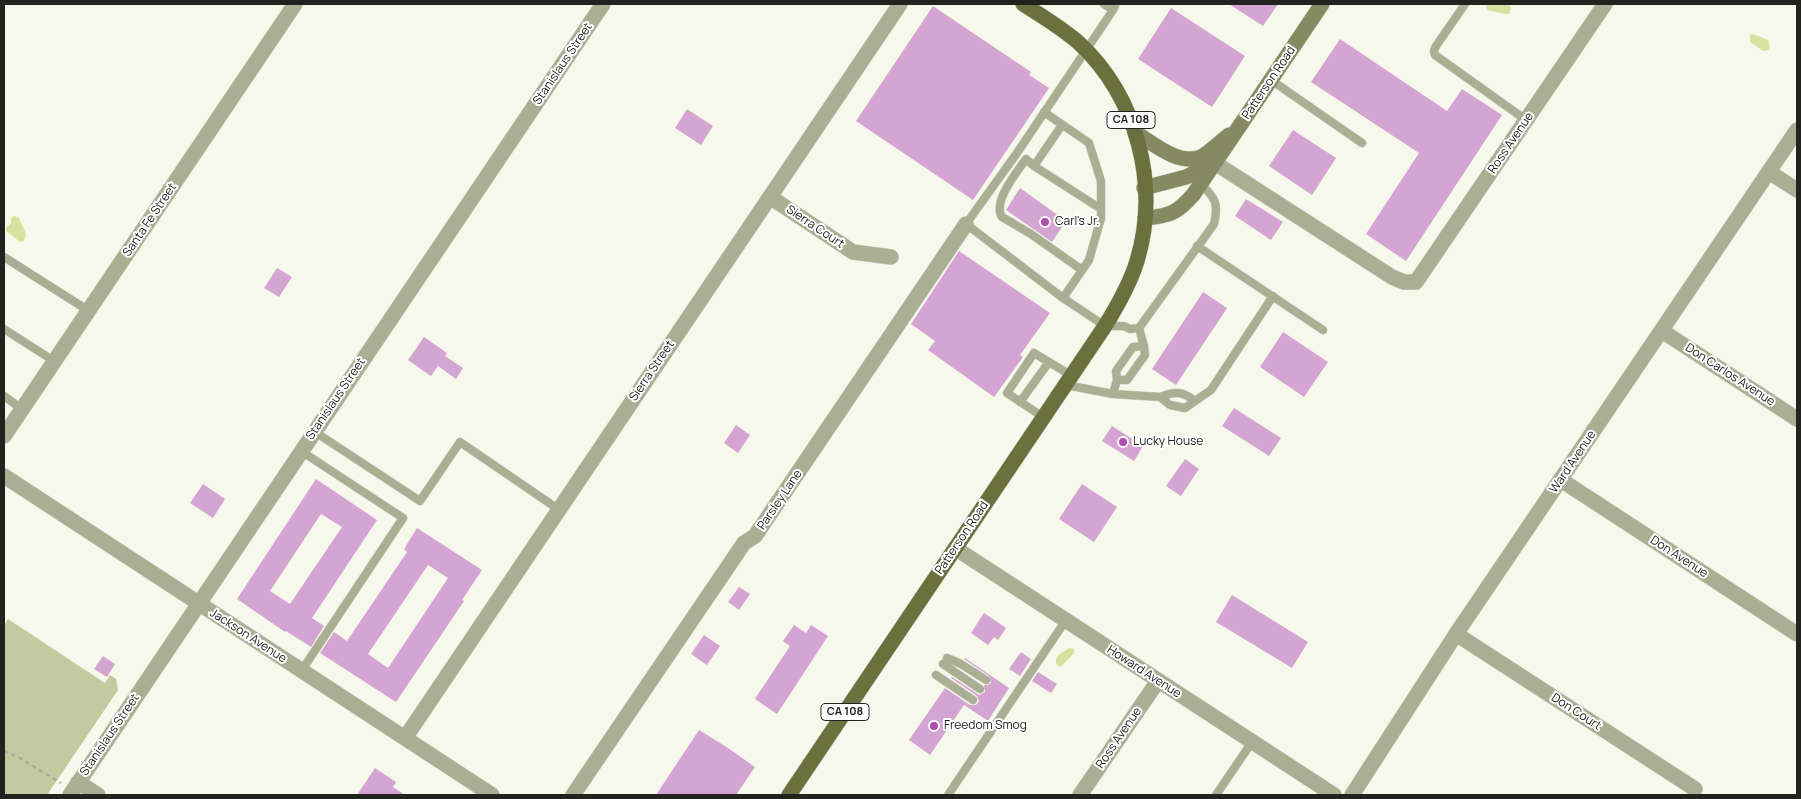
<!DOCTYPE html>
<html>
<head>
<meta charset="utf-8">
<style>
	body { margin:0 }
	#map { position:relative; width:1801px; height:799px; overflow:hidden; background:#f6f8eb; font-family:Manrope,sans-serif }
	canvas { display:block }
	.frame { position:absolute; inset:0; border:5px solid #22231e; pointer-events:none }
</style>
</head>
<body>
<div id="map">
<canvas width="1801" height="799"></canvas>
<div class="frame"></div>
</div>
<script>
const c = document.querySelector('canvas').getContext('2d');
c.lineJoin = 'round';
function paint(path, color) { c.fillStyle = color; c.fill(path, 'evenodd'); }
function trace(path, color, width, dash) { c.strokeStyle = color; c.lineWidth = width; c.lineCap = dash ? 'butt' : 'round'; c.setLineDash(dash || []); c.stroke(path); }
function label(font, color, halo, rows, align = 'center') {
  c.font = font + ' Manrope,sans-serif'; c.lineWidth = 4; c.setLineDash([]); c.textBaseline = 'middle'; c.strokeStyle = halo; c.fillStyle = color; for (const [text, x, y, turn = 0] of rows) {
    c.save(); c.translate(x, y); c.rotate((+turn || 0) * Math.PI / 180); c.textAlign = isNaN(turn) ? turn : align; if (halo) c.strokeText(text, 0, 0); c.fillText(text, 0, 0); c.restore();
  }
}
paint(new Path2D(`
	M8 619 105 683 110 675 116 679 118 690 47 795H4V626Z`), '#c4caa0');
paint(new Path2D(`
	M1486 4H1509L1511 8 1509 14C1504 14 1492 11 1487 10Z
	M1753 34 1768 40 1770 47 1768 50 1763 51 1750 42V35Z
	M14 216 19 218 26 234 24 241 20 242 6 231V228L11 223V218Z
	M1069 648 1074 649V653L1061 667 1057 665C1053 656 1062 653 1069 648Z`), '#d9e1a1');
paint(new Path2D(`
	M1229 4H1278L1263 26Z
	M933 6 1031 72 1029 75 1049 88 973 200 856 121Z
	M1171 8 1245 56 1212 107 1138 59Z
	M1340 39 1447 111 1462 89 1502 115 1406 261 1366 234 1419 153 1311 82Z
	M687 109 713 126 701 145 675 128Z
	M1293 130 1336 158 1312 195 1269 166Z
	M1020 188 1066 221 1052 242 1006 210Z
	M1246 199 1283 222 1271 240 1235 216Z
	M959 251 1050 313 1020 355 1023 357 994 397 928 350 935 341 911 324Z
	M277 268 292 277 279 297 264 288Z
	M1203 292 1227 308 1176 385 1152 369Z
	M1283 332 1328 362 1304 397 1260 367Z
	M424 337 447 353 445 356 463 368 456 379 438 366 431 376 408 360Z
	M1234 408 1281 438 1269 456 1222 426Z
	M736 425 750 435 738 453 724 443Z
	M1112 426 1143 446 1134 461 1102 441Z
	M1185 459 1199 469 1181 496 1166 486Z
	M316 479 377 520 312 618 324 626 311 647 286 631 285 632 237 599ZM321 514 342 527 290 604 270 591Z
	M203 484 225 499 213 518 190 503Z
	M1082 484 1117 507 1094 542 1059 519Z
	M417 528 482 570 462 600 464 601 396 702 320 653 334 632 347 641 407 552 404 549ZM428 565 448 578 388 668 368 654Z
	M739 587 750 594 739 610 728 602Z
	M1232 595 1308 642 1292 668 1216 622Z
	M984 613 1006 628 998 640 994 637 988 645 971 633Z
	M794 625 806 633 811 625 828 636 777 714 755 699 790 646 783 641Z
	M704 635 720 646 707 665 691 654Z
	M1021 652 1031 659 1020 676 1009 669Z
	M103 656 115 664 107 677 94 669Z
	M965 658 1009 688 988 721 964 705 930 755 909 740 945 688 970 705H976L979 701 977 696 951 678 952 677 979 695 985 692 984 685H988L991 683 989 676 964 659Z
	M1038 672 1057 684 1051 693 1032 681Z
	M699 730 728 748 755 767 736 795H656Z
	M375 768 396 782 393 787 405 795H357Z`), '#d4a4d2');
const service = new Path2D(`
	M1104 4 1113 10 1115 6
	M1114 4 1113 10 1017 153 966 224 1063 298 1105 326H1124L1130 329 1139 328 1214 224C1219 203 1215 198 1201 184
	M1465 4 1436 46 1434 51 1435 55 1526 120
	M1271 80 1362 143
	M1044 112 1089 143 1101 181V218L1089 260 1063 298
	M1062 125 1034 166 1026 159C1017 172 992 202 1002 217L1031 234 1082 270
	M1034 166 1101 209
	M1197 246 1323 330
	M4 257 89 311
	M1139 328 1144 346
	M4 329 54 361
	M1066 385 1113 394 1160 397 1170 405 1185 408 1195 401C1182 391 1175 391 1160 397
	M1113 394 1117 380 1116 371 1133 347 1144 346 1145 355 1127 380H1117
	M4 396 22 409
	M1195 401 1211 390 1273 296
	M1020 402 1049 362
	M1043 417 1007 393 1034 353 1072 376
	M315 432 420 501 460 442 558 509
	M301 451 403 518 302 670
	M947 658 961 664 986 680
	M943 664 980 689
	M936 675 973 700
	M948 795 1066 620
	M1216 795 1252 742`);
const minor = new Path2D(`
	M1215 163 1392 277 1404 282H1416L1605 4
	M1769 172 1797 190
	M770 197 853 252 891 257
	M1662 331 1797 419
	M4 436 295 4
	M4 476 492 795
	M1561 480 1797 634
	M955 548 1334 795
	M1456 634 1695 789
	M405 738 900 4
	M78 782 98 795
	M70 795 603 4
	M573 795 744 543 755 536 966 224
	M1080 795 1158 681
	M1352 795 1456 634 1797 130`);
const secondary = new Path2D(`
	M1136 133C1154 144 1179 166 1201 157 1209 153 1221 141 1229 135
	M1144 188 1186 177 1214 163
	M1145 218C1170 216 1177 213 1193 195L1322 4`);
const primary = new Path2D(`
	M789 795 1105 326C1118 305 1130 284 1137 261 1160 185 1137 97 1079 43 1062 28 1042 16 1023 4`);
trace(service, '#d0d2c6', 9);
trace(minor, '#d0d2c6', 16);
trace(secondary, '#d0d2c6', 16);
trace(primary, '#d0d2c6', 16);
trace(new Path2D(`
	M4 751 18 757 61 783`), '#a9aaa0', 2.5, [4, 4]);
trace(service, '#aaae93', 8);
trace(minor, '#aaae93', 15);
trace(secondary, '#858a62', 15);
trace(primary, '#6b703f', 15);
for (const [x, y, r, color] of [
	[1045,222,5,"#af4aaf"],
	[1123,442,5,"#af4aaf"],
	[934,726,5,"#af4aaf"]
]) { const dot = new Path2D(); dot.arc(x, y, r, 0, 2 * Math.PI); c.fillStyle = color; c.fill(dot); trace(dot, '#fff', 2); }
for (const [x, y, w] of [
	[1131,120,48],
	[845,712,48]
]) { const box = new Path2D(); box.roundRect(x - w / 2, y - 8.5, w, 17, 4); c.fillStyle = '#fff'; c.fill(box); trace(box, '#22231e', 1); }
label('bold 11px', '#22231e', null, [
	["CA 108",1131,120],
	["CA 108",845,712]
]);
label('12px', '#22231e', '#fff', [
	["Stanislaus Street",563,64,-56],
	["Patterson Road",1269,83,-56],
	["Ross Avenue",1511,143,-56],
	["Santa Fe Street",150,220,-56],
	["Sierra Court",815,227,34],
	["Sierra Street",652,371,-56],
	["Don Carlos Avenue",1730,375,33],
	["Stanislaus Street",336,399,-56],
	["Ward Avenue",1573,462,-56],
	["Parsley Lane",780,500,-56],
	["Patterson Road",962,538,-56],
	["Don Avenue",1679,557,33],
	["Jackson Avenue",248,636,33],
	["Howard Avenue",1144,672,33],
	["Don Court",1576,712,33],
	["Stanislaus Street",110,735,-56],
	["Ross Avenue",1119,738,-56]
]);
label('12px', '#22231e', '#fff', [
	["Carl's Jr.",1055,222],
	["Lucky House",1133,442],
	["Freedom Smog",944,726]
], 'left');
</script>
</body>
</html>
